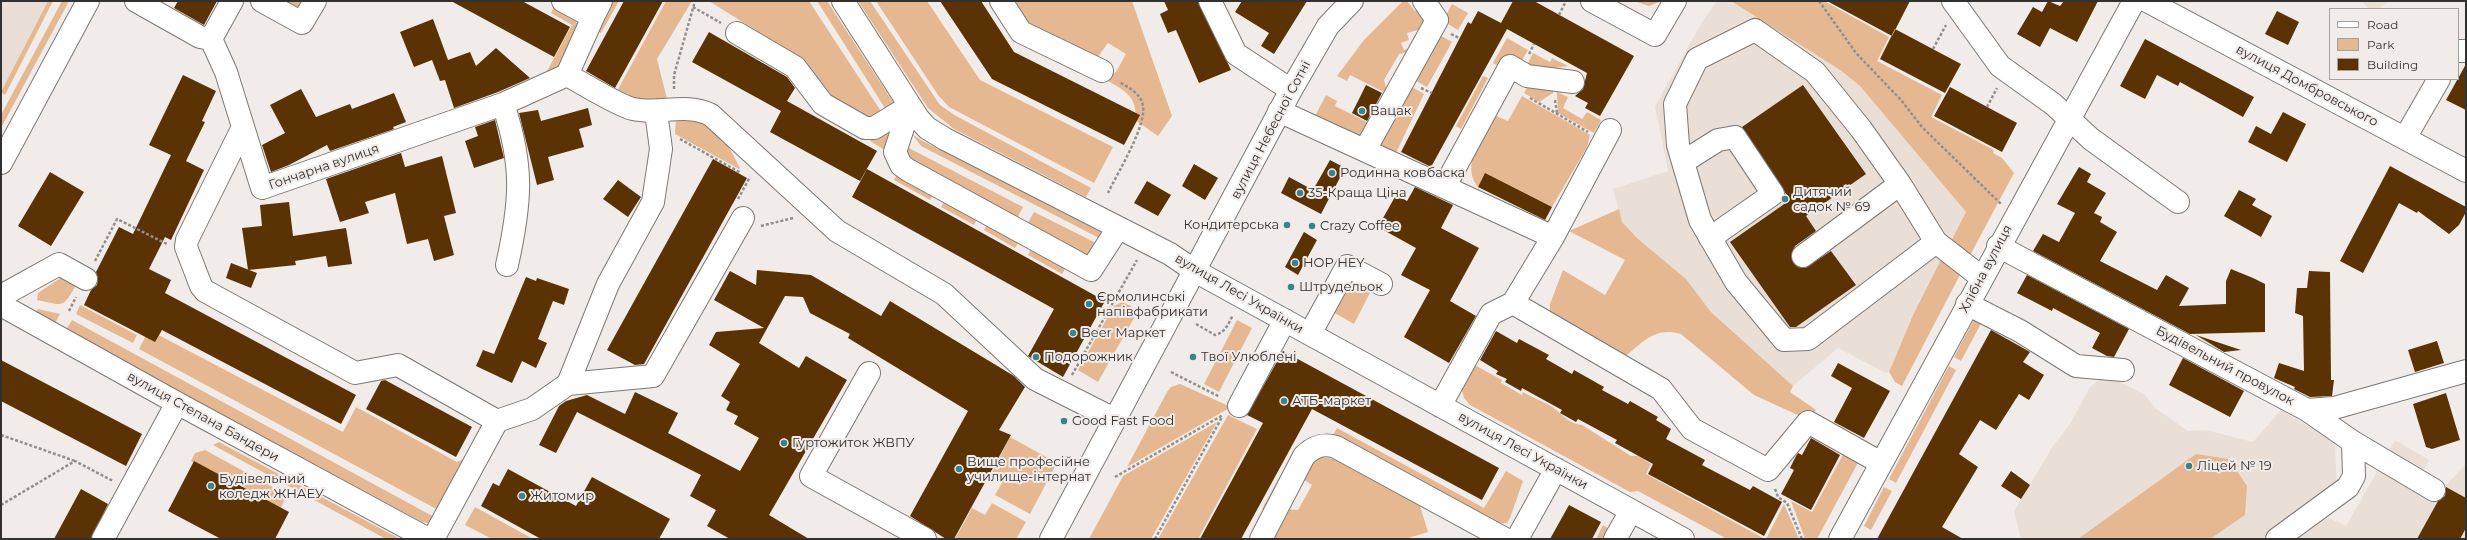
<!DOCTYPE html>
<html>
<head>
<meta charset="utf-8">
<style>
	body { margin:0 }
	#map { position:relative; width:2467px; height:540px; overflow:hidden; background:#f1ece9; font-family:Montserrat,sans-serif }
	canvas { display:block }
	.frame { position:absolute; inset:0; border:2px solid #333130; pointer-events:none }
	.legend { position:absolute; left:2329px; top:8px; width:130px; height:72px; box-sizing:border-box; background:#f1ece9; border:1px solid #a5a19f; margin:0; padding:5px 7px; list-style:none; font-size:12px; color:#333130 }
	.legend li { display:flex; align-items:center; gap:8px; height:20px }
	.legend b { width:20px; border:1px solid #a5a19f }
</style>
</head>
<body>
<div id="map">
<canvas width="2467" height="540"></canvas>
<div class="frame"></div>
<ul class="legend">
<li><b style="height:5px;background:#fff"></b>Road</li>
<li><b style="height:11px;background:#e6b891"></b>Park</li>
<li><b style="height:11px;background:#5a3204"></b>Building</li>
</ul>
</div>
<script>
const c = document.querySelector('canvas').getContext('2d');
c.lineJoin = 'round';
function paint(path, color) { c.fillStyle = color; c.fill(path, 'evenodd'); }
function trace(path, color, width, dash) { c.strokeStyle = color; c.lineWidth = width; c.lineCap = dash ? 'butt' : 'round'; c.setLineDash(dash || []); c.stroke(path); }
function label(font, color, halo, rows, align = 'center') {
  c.font = font + ' Montserrat,sans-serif'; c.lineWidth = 4; c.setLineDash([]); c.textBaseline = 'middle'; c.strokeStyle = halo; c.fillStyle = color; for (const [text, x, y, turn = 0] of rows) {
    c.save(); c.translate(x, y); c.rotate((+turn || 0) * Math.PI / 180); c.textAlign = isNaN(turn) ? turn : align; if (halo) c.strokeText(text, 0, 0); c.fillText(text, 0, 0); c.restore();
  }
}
paint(new Path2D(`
	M1 1H48L1 92Z
	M1717 1H1731L1840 70 1860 86 1966 212 1913 315 1889 372 1886 373 1838 348 1793 386 1711 312 1686 279 1637 238 1622 222 1613 189 1668 171 1655 106 1701 24Z
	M2362 1H2389L2378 9H2368Z
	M2105 375 2144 394 2155 408 2188 431 2206 430 2253 442 2281 410 2328 438 2335 445 2337 486 2321 517 2329 518 2346 526 2395 440 2429 460 2421 475 2444 487 2466 464V539H2021L2014 511 2053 446 2070 424 2090 387Z`), '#e9dfd7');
paint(new Path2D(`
	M48 1H53L5 95 1 92Z
	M62 1H69L1 128V115Z
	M279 1H309L300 11Z
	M612 1H619L601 33 596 30Z
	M666 1H692L657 59 667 99 664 103 657 105 616 93Z
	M709 1H809L884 116 872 121 829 100 784 48Z
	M817 1H827L893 102 895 106 888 113Z
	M858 1H870L940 105 956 116 1091 188 1086 197 954 129 928 108Z
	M876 1H927L980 80 1113 147 1094 183 949 107 938 95Z
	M1007 1H1132L1172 116 1158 136 1135 120C1139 95 1121 89 1103 78L1116 72 1126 54 1108 43 1097 58 1034 33Z
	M1403 1H1407L1415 11 1421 7 1426 15 1425 28 1407 33 1409 40 1401 43 1404 50 1418 45 1416 50 1399 54 1384 80 1389 98 1361 137 1315 116 1326 95 1337 101 1335 106 1369 123 1384 92 1350 75 1347 81 1337 76 1364 40Z
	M1634 1H1662L1649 6Z
	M1731 1H1824L1889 37 1877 61 1942 95 1931 117 1994 150 1993 153 2002 158 2014 173 1967 261 1948 247 1966 212 1860 86 1840 70Z
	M1452 4 1468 13 1458 30 1443 21Z
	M555 5 576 20 577 24 566 66 546 73 572 25 551 13Z
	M1436 33 1452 42 1427 87 1411 78Z
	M1507 38 1528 50 1521 62 1507 55 1500 67 1493 63Z
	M1533 53 1550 62 1552 58 1568 66 1537 71 1527 65Z
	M1483 76 1488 78 1461 129 1456 126Z
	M1408 85 1424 94 1396 153 1376 143Z
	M1528 86 1554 90 1553 93 1539 102 1524 93Z
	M1557 92 1568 97 1563 108 1582 119 1587 112 1601 120 1594 133 1558 113Z
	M1522 96 1590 135 1587 147 1552 207 1485 174 1478 187C1460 165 1483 136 1494 115L1508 121Z
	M694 113 724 138 740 168 739 169 675 134 676 119Z
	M887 124 893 132 888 152 870 141Z
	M912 134 921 140 1107 235 1103 240 921 146Z
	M903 145 1023 207 1015 222 911 165Z
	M899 171 935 191 930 200 894 180Z
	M947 197 979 215 974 225 941 207Z
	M1619 209 1622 222 1637 238 1686 279 1711 312 1793 386 1790 392 1816 410 1809 417H1802L1754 395 1681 334C1655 326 1642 343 1623 358L1550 313V304L1563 270 1605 295 1625 260 1569 231Z
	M1034 212 1100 245 1087 256 1025 228Z
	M989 220 1021 238 1015 248 984 230Z
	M1034 245 1064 261 1065 269 1062 274 1028 255Z
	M1943 256 1962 271 1902 386 1895 382 1889 372 1913 315Z
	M1352 276 1373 287 1354 324 1333 312Z
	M62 277 76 285C62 310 63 305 37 300L38 293Z
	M1122 302 1131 306 1134 318 1098 382 1078 370 1114 306Z
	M80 305 137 335 133 343 76 314Z
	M38 309 60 314 55 323 35 313Z
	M1977 314 1984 318 1961 361 1954 357Z
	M72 320 436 518 428 523 422 522 66 330Z
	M1237 320 1252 328 1219 392 1204 384Z
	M149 330 343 432 356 407 457 462 470 456 440 511 139 349Z
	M1471 363 1502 380 1501 383 1522 395 1523 392C1533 398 1546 402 1555 409 1564 416 1569 424 1582 425L1631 456H1638L1651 464 1646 474 1765 539H1727L1638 491 1630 492 1470 405 1464 398 1461 387Z
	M1949 366 1956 370 1896 483 1889 479Z
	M1180 384 1231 407 1127 467 1167 392 1171 387Z
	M1228 415 1257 429 1198 539H1158Z
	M1217 422 1151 539H1089L1123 476Z
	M1337 428 1484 508 1506 471 1523 481 1510 518 1507 523 1493 524 1331 439Z
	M1010 437 1057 463 1030 514 995 495 1003 481 991 474Z
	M219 442 400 539H386L213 445Z
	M1846 449 1861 457 1817 539H1805L1791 501 1812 512Z
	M205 450 280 491 284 501 280 510 191 461 195 453Z
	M2196 454 2229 459 2247 486 2245 515 2210 539H2078Z
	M1321 457 1334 459 1420 506 1428 532 1405 539H1266L1286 509 1298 510 1312 485 1298 476 1315 460Z
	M1280 476 1287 480 1269 512 1262 509Z
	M1884 487 1892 491 1871 530 1864 526Z
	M992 503 1026 522 1016 539H955L972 508 985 515Z
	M1784 504 1799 539H1766Z
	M475 507 533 539H492L465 525Z
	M1603 525 1613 531 1609 539H1596Z`), '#e6b891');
paint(new Path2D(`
	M178 1H217L204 25 174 8Z
	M451 1H522L570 27 554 57Z
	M624 1H663L615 88 586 71Z
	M940 1H981L1014 52 1140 115 1124 145 992 79Z
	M1164 1H1198L1231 70 1199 83 1176 30 1168 33 1160 14 1168 10Z
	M1242 1H1307L1274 54 1261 46 1269 33 1235 12Z
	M1513 1H1534L1634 56 1600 116 1585 108 1588 103 1575 96 1583 89 1587 73 1507 29 1431 167 1401 152 1468 22 1471 24 1478 11 1501 23Z
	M1827 1H1910L1892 36Z
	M2048 1 2060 6 2064 1H2098L2077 42 2050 28 2040 47 2017 34 2033 7 2042 12Z
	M2277 11 2299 22 2288 45 2265 34Z
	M433 19 448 60 470 52 476 66 496 48 530 78 498 92 454 108 445 80 440 81 432 60 414 67 400 32Z
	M1895 29 1961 64 1945 93 1880 59Z
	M709 32 787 77 795 88 787 101 877 151 860 181 770 132 781 111 692 62Z
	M2145 39 2254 97 2243 117 2180 82 2178 86 2157 75 2145 99 2120 86Z
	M2466 64V110L2446 100Z
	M183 75 216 91 202 121 205 122 186 161 204 170 171 240 165 237 149 269 171 280 165 293 356 395 341 424 162 330 155 342 84 305 91 290 97 285 98 278 96 272 119 227 133 234 171 155 149 145Z
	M1366 85 1382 93 1367 121 1352 113Z
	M1803 85 1866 174 1806 216 1816 231 1795 246 1791 257 1798 267 1805 268 1831 251 1856 285 1796 327H1790L1730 242 1790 200 1742 127Z
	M1950 87 2017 123 2002 152 1934 116Z
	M301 89 316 117 350 104 352 109 394 93 406 122 393 127 394 129 330 151 327 145 289 165 271 172 262 145 285 133 270 105Z
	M588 108 592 125 579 129 584 147 548 157 554 180 537 185 519 113 538 110 541 121Z
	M2283 112 2306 124 2287 162 2248 142 2256 126 2271 134Z
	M495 120 504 158 474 168 465 141 478 136 475 127Z
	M401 153 405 167 442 156 456 213 444 216 454 255 434 261 428 239 407 244 395 193 365 202 369 213 340 222 326 179Z
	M713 159 747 178 644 364 635 365 607 350Z
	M1330 160 1345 168 1321 214 1281 193 1289 177 1313 190Z
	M1194 164 1218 178 1205 200 1182 186Z
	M2390 166 2466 207V212L2459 225 2449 234 2418 211 2417 213 2399 203 2363 273 2340 261Z
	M2079 167 2091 174 2087 182 2106 193 2094 213 2102 217 2100 222 2117 232 2100 261 2157 290 2166 275 2189 288 2179 306 2226 304V281L2231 269 2253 278 2265 284V332L2190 334 2033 251 2043 234 2059 242 2075 213 2057 204Z
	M867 169 1105 301 1063 377 1028 356 1054 309 852 197Z
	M50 172 84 192 51 246 18 226Z
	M1485 173 1552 207 1545 220 1478 187Z
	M618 180 641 197 628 217 603 199Z
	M1147 181 1171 195 1158 216 1134 203Z
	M1415 187 1453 205 1441 228 1479 248 1450 301 1476 316 1449 363 1404 337 1430 290 1401 275 1416 248 1378 227 1396 195 1407 201Z
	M2239 190 2256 199 2252 205 2272 216 2261 237 2224 216Z
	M289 202 293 236 346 228 352 264 328 267 326 256 295 261 296 265 248 270 242 228 262 226 260 205Z
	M1304 232 1317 240 1298 275 1285 267Z
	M231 263 257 273 251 288 226 278Z
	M757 270 811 275 881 316 890 301 1014 376 1025 387 999 430 1011 435 954 539H946L910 516 968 411 848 338 850 334 810 313 803 297 785 296 759 343 799 368 806 356 847 380 769 515 809 539H730L707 526 716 510 690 496 701 475 577 412 556 453 539 445 559 406 566 401 587 395 625 414 635 392 678 413 668 433 740 471 759 438 734 424 738 416 726 410 730 402 721 396 740 364 709 345 716 332 764 328 714 300 730 271 756 285Z
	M2309 271 2330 272 2331 380H2334L2332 396 2310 397 2294 389 2295 387 2274 378 2279 363 2304 371 2303 316 2295 313 2297 288H2307Z
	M2027 275 2129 329 2114 357 2107 356 2092 348 2100 333 2053 308 2052 311 2017 293Z
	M526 277 536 281 537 278 569 289 564 305 553 301 538 339 547 343 536 368 522 361 512 383 476 366 483 350 494 354Z
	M1991 330 2030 352 2023 362 2044 375 2029 400 2019 394 1996 430 1980 420 1959 454 1978 467 1942 527 1963 539H1877Z
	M1496 331 1517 343 1519 339 1549 355 1546 359 1572 374 1574 370 1604 387 1602 390 1628 404 1630 401 1658 417 1656 420 1671 429 1666 439 1705 460 1702 465 1750 490 1753 486 1782 502 1764 536 1648 474 1653 464 1615 443 1617 440 1578 419 1576 422 1560 413 1562 410 1522 388 1521 391 1505 382 1507 379 1496 374 1498 371 1480 360Z
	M2196 335 2241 350 2224 352Z
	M2437 341 2444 363 2415 372 2408 350Z
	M1283 351 1499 468 1482 500 1312 409 1241 539H1200L1263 423 1247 415Z
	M2183 358 2244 391 2230 417 2169 385Z
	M1 360 142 434 126 466 1 401Z
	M1838 363 1890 391 1864 438 1834 422 1852 388 1831 376Z
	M385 380 472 427 456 457 366 409 381 381Z
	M2446 393 2460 440 2432 449 2426 447 2413 404Z
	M1811 438 1840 455 1811 510 1781 494 1794 470 1790 468 1796 456 1798 453 1802 455Z
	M194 461 289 512 275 539H221L168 511Z
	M508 469 576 506 592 477 670 519 659 539H541L481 506 493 483 499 486Z
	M2011 471 2030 485 2021 499 2001 486Z
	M2446 487 2466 498V528L2460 539H2417L2438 501 2445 496Z
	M81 489 108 504 91 539H54Z
	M1569 505 1601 522 1592 539H1550Z`), '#5a3204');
const minor = new Path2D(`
	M136 1 200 37 211 39
	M262 1 302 23 315 1
	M563 1 593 17 601 1
	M843 1 918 118 927 128 945 139 1170 254 1195 271 1683 539
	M1001 1 1021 32 1102 71
	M1210 1 1236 54 1291 90
	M1592 1 1655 35 1675 1
	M1953 1 2000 66 2053 104 2091 139 2178 202
	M2147 1 2466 171
	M593 17 567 75C582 83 619 106 633 109 660 115 686 102 711 115L837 231 944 294 1035 379 1114 419
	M737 33 795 67 823 104 865 128H874L910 106
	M211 39 226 72 262 188 503 104 567 75
	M211 39 232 1
	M2458 51H2466
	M503 104C524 166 521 202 507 265
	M910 106 895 152 901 165 908 170 1091 270 1118 228
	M1279 111 1553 237 1513 303 1491 314 1440 406
	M242 129 187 240 186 247 201 286 205 291 355 373 398 365 497 421
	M2405 138 2439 79
	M1365 150 1437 20 1424 1
	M1683 162 1718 140 1735 137 1773 194 1710 238
	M1445 186 1510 66 1527 76 1573 82
	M1553 237 1610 130
	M1936 242 1808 339 1784 340 1736 282 1700 220 1678 145 1675 104 1697 59 1755 30 1815 72 1861 129 1900 184 1936 242 1981 277
	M1998 246 2307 410 2334 408 2466 371
	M1803 256 1900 184
	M1 296 59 264 86 279
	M1513 303 1661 389 1692 429 1768 470 1808 422 1881 463
	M1967 304 2020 331 2076 366 2123 370
	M1 305 177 403 428 539
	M1310 334 1347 266 1381 284
	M869 373 811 476 925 539
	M568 384 653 376 743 218
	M1239 406 1285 320
	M2307 410 2353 442 2434 490
	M103 539 177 403
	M433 539 497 421 532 409 568 384 608 284 653 202 661 149 656 112
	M1051 539 1291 90 1328 26 1352 1
	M1261 539 1304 456C1314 446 1323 443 1336 447L1505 539
	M1517 539 1556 469
	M1615 539 1631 511
	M1840 539 2134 1
	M2277 539 2348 487 2354 476 2353 442`);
const highway = new Path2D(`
	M1 163 88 1`);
trace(minor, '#7c7875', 24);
trace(highway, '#7c7875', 24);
trace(new Path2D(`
	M1819 1 1856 53 1901 100 1922 127 2001 204
	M693 7 721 23
	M1559 15 1566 1
	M1451 34 1459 38
	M1933 49 1946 25
	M1529 54 1534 44
	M1421 88 1432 93
	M674 89V75L695 1
	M1530 98 1588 132
	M1555 100 1557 113
	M1987 107 1997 88
	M680 139 741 173
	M1108 193C1117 173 1150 122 1142 102 1138 92 1128 87 1119 82
	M738 199 750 177
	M761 226 793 218
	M95 261 117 219 167 244
	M69 311 76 297
	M1196 324 1215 335C1226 332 1228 324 1233 315
	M1171 372 1220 397
	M1072 375 1137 260
	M1 435 75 461
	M1115 477 1223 415
	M1775 489 1778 497 1787 503 1802 539
	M1 505 75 461 113 481
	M1155 539 1222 417`), '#928f8d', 2.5, [3, 2]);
trace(minor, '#fff', 22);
trace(highway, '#fff', 22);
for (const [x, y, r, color] of [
	[1362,111,4,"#3b838b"],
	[1332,173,4,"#3b838b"],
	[1300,193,4,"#3b838b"],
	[1785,199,4,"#3b838b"],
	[1287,225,4,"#3b838b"],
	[1312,226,4,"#3b838b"],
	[1295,263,4,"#3b838b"],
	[1291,287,4,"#3b838b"],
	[1089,304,4,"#3b838b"],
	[1073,333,4,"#3b838b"],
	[1036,357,4,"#3b838b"],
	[1193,357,4,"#3b838b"],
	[1284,401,4,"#3b838b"],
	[1064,421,4,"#3b838b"],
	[784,443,4,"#3b838b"],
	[2189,466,4,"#3b838b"],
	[959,469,4,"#3b838b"],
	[211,486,4,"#3b838b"],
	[522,496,4,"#3b838b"]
]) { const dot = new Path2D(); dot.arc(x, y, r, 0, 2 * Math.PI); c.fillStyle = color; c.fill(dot); trace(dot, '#f1ece9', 1.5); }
label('13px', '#333130', '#f1ece9', [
	["вулиця Домбровського",2307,86,28],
	["вулиця Небесної Сотні",1271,130,-62],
	["Гончарна вулиця",324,167,-19],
	["Хлібна вулиця",1986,269,-62],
	["вулиця Лесі Українки",1239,294,30],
	["Будівельний провулок",2225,366,28],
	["вулиця Степана Бандери",203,417,29],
	["вулиця Лесі Українки",1523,451,29]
]);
label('13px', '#333130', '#f1ece9', [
	["Вацак",1370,111],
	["Родинна ковбаска",1340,173],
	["Дитячий",1793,192],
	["садок № 69",1793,207],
	["35-Краща Ціна",1308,193],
	["Кондитерська",1279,225,"right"],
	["Crazy Coffee",1320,226],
	["HOP HEY",1303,263],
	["Штрудельок",1299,287],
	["Єрмолинські",1097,297],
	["напівфабрикати",1097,312],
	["Beer Маркет",1081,333],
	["Подорожник",1044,357],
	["Твої Улюблені",1201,357],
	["АТБ-маркет",1292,401],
	["Good Fast Food",1072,421],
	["Гуртожиток ЖВПУ",792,443],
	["Вище професійне",967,462],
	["училище-інтернат",967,477],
	["Ліцей № 19",2197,466],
	["Будівельний",219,479],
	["коледж ЖНАЕУ",219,494],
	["Житомир",530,496]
], 'left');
</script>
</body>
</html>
